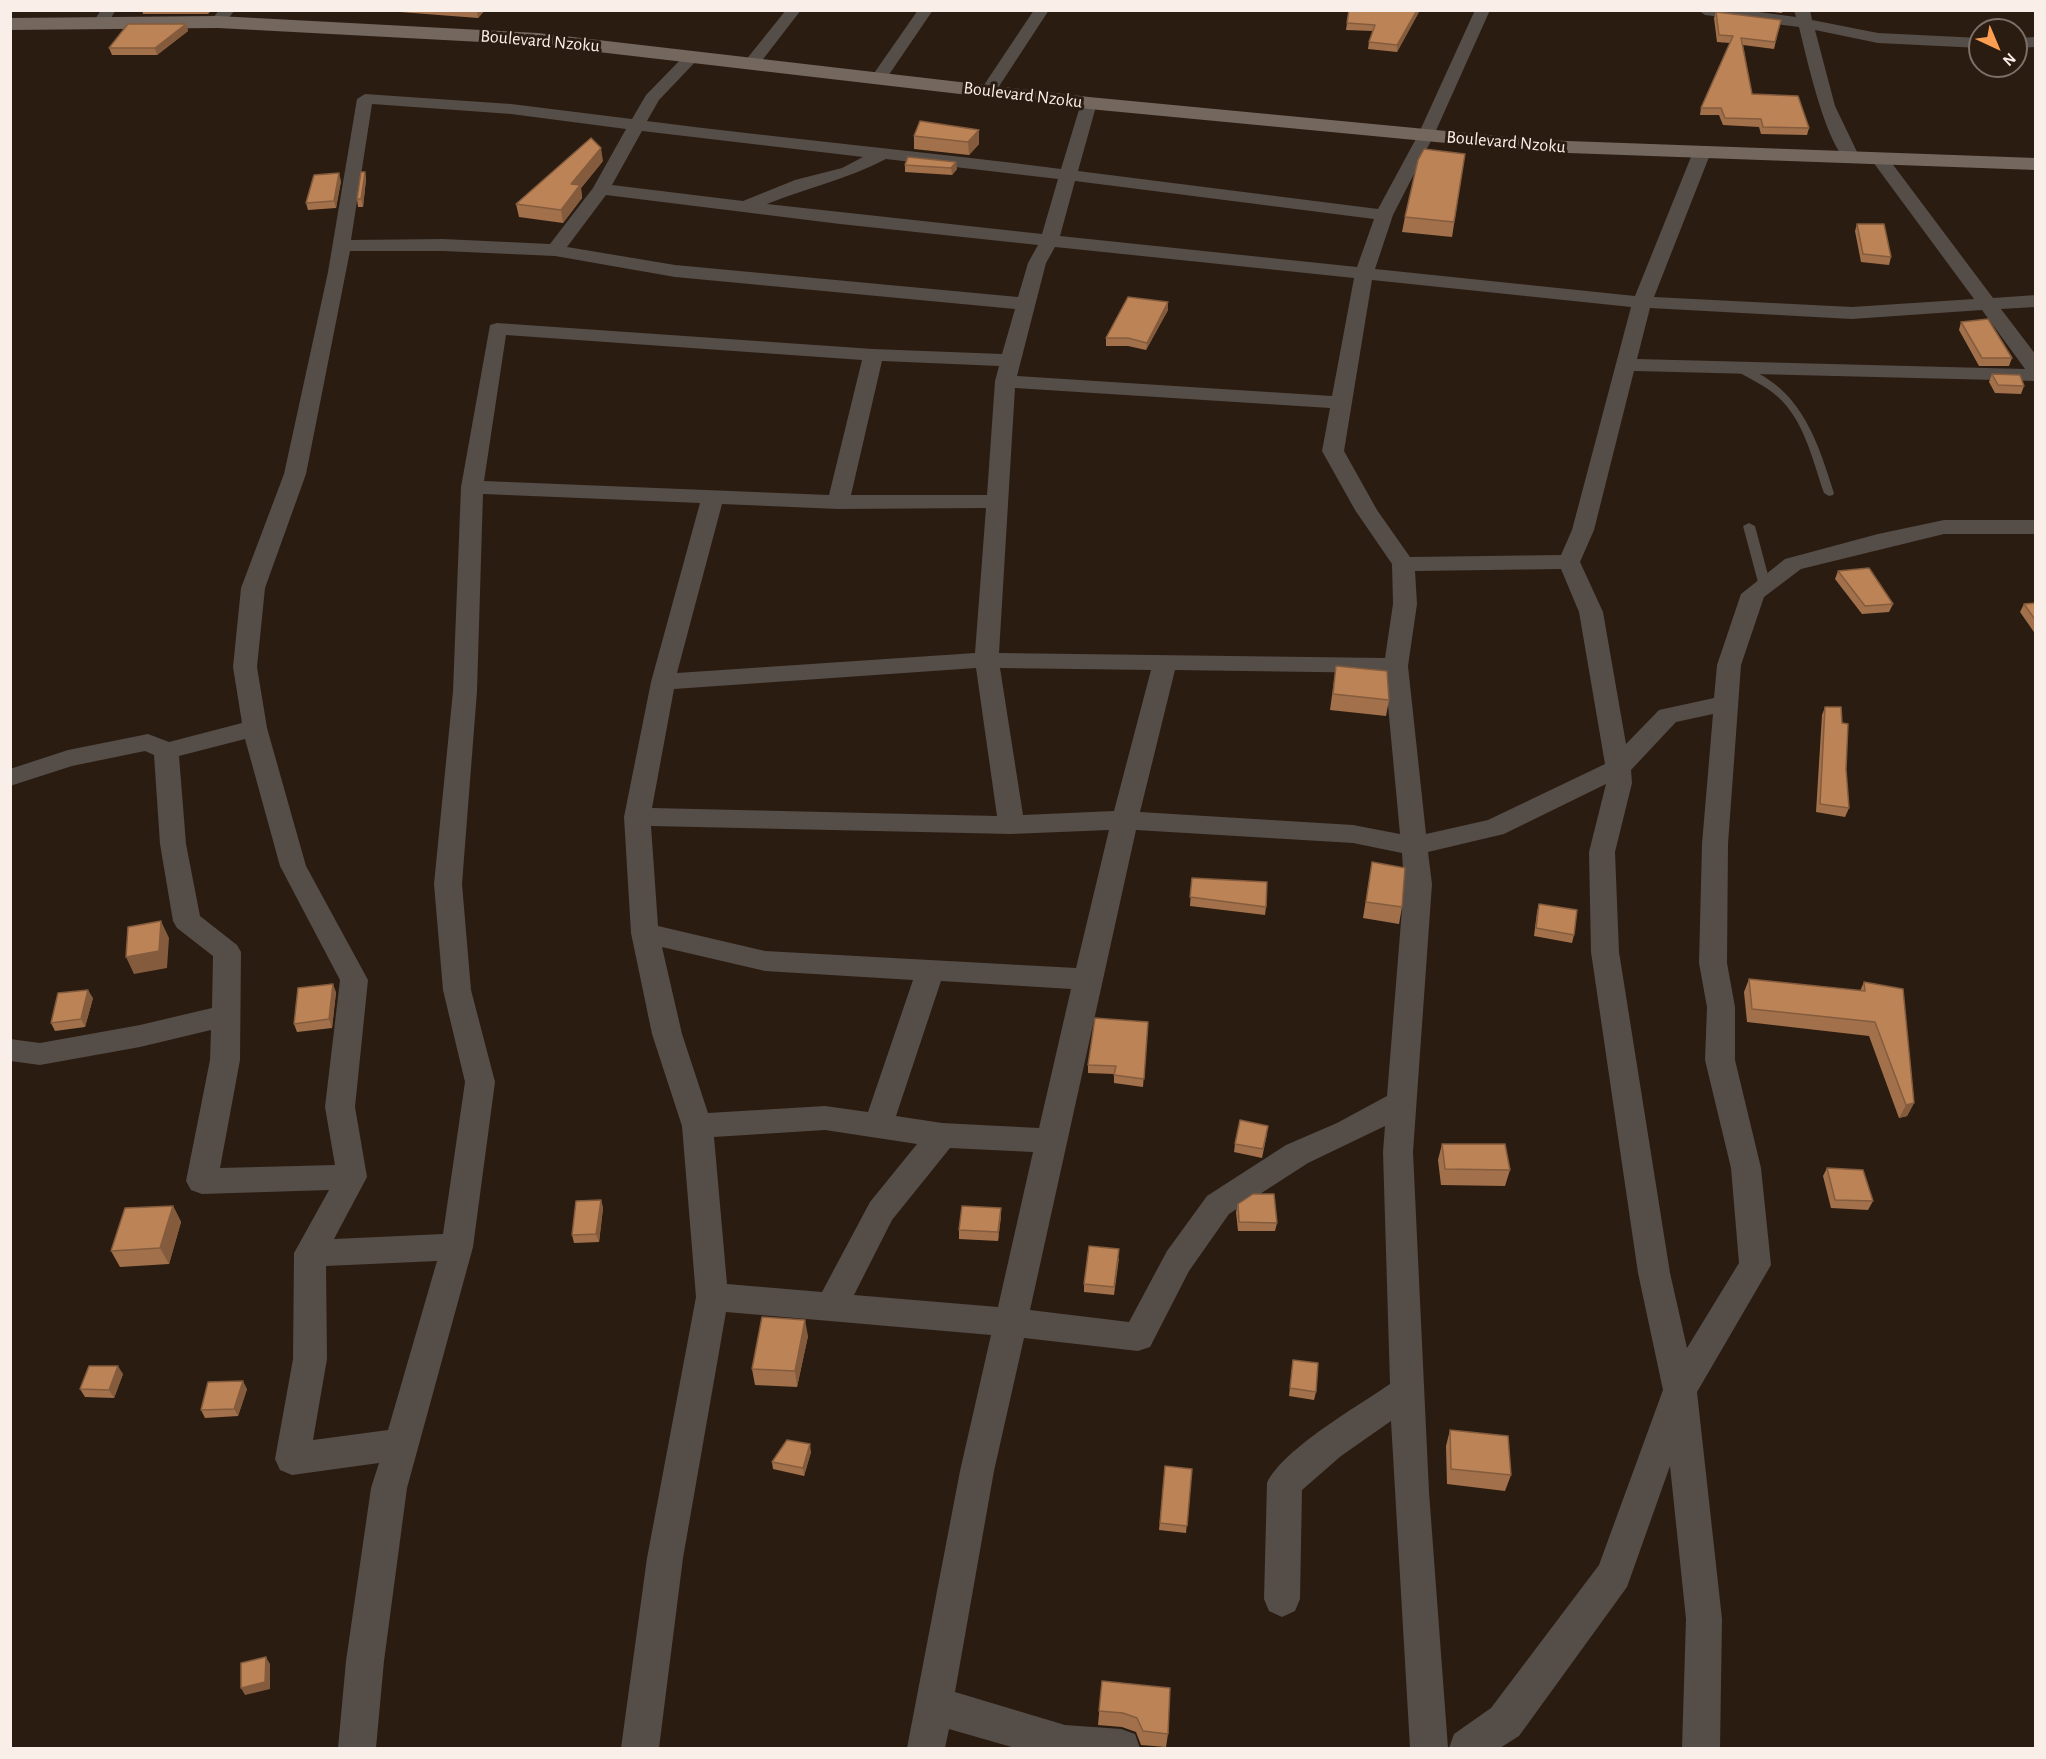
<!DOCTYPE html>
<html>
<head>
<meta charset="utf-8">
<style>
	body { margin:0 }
	#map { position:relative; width:2046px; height:1759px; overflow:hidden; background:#2b1c11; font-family:"Alegreya Sans",sans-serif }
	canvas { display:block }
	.frame { position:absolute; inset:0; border:12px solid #faefe8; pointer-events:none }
	.north { position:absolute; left:1968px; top:18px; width:60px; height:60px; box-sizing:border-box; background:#2b1c11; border:2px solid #7e7067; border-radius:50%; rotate:136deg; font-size:16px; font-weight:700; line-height:24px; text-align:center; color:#faefe8 }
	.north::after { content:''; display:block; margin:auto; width:21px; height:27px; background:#fc9e52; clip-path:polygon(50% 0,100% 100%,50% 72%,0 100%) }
</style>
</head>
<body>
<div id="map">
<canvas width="2046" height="1759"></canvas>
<div class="frame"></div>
<div class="north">N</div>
</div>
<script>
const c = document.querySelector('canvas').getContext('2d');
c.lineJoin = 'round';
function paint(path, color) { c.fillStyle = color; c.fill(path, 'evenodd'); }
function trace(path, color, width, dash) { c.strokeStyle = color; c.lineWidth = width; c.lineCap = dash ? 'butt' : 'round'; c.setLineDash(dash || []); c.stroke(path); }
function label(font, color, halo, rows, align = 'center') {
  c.font = font + ' "Alegreya Sans",sans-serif'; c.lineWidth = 6; c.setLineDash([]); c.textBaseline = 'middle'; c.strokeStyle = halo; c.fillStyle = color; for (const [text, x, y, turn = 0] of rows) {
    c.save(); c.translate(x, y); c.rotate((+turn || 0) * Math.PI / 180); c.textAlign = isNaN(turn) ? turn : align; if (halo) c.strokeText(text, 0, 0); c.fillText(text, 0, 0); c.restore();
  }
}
paint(new Path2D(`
	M1738 365C1799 384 1817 438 1834 493L1833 495 1829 496 1824 493C1813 461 1804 420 1778 397 1766 386 1749 378 1734 370L1733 368Z
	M1749 523 1755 526 1771 586 1769 588 1765 589 1759 586 1743 526Z`), '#554d48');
paint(new Path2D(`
	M101 10H116L107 24 102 26 94 21Z
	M219 10H235L223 25H213L210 22Z
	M786 10H801L757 67H745L743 64 745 61Z
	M918 10H933L884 82H872L870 79Z
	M1034 10H1049L994 94H982L980 91Z
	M1475 10H1490L1434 135 1393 215 1375 269 1635 296 1693 152 1702 147 1711 152 1654 297 1852 307 1974 299 1870 158 1879 153 1885 154 1993 298 2036 295V307L2001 309 2036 355V381L1634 371 1594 530 1580 562 1603 612 1626 744 1659 710 1714 698 1717 665 1741 594 1785 559 1878 534 1944 520H2036V534H1944L1801 569 1764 597 1741 665 1728 844 1727 963 1735 1007V1060L1761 1168 1771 1265 1697 1392 1722 1619 1720 1748H1682L1686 1619 1670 1466 1627 1587 1519 1736 1500 1748H1449L1454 1734 1491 1708 1599 1565 1663 1390 1638 1273 1591 952 1589 852 1606 784 1504 834 1428 852 1432 884 1413 1152 1429 1492 1448 1748H1410L1391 1421 1341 1456 1302 1490 1300 1599 1295 1611 1282 1617 1269 1611 1264 1599 1267 1483C1283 1449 1358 1406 1390 1384L1383 1152 1385 1126 1308 1163 1229 1214 1189 1271 1150 1347 1138 1351 1024 1338 994 1471 955 1692 1065 1725 1121 1729 1135 1734 1140 1748H1015L949 1729 945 1748H907L960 1471 991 1335 726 1312 683 1558 659 1748H621L647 1558 696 1297 682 1126 652 1034 631 933 624 817 651 682 700 503 483 494 477 691 462 884 471 990 495 1082 473 1247 407 1488 384 1661 376 1748H338L346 1661 371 1488 379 1463 292 1475 280 1470 275 1459 293 1359 294 1253 329 1190 202 1194 191 1190 186 1181 210 1060 211 1030 140 1047 40 1065 10 1061V1039L40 1043 140 1025 212 1008 213 956 177 928 173 921 160 844 154 755 145 751 72 766 10 786V769L68 750 148 734 169 742 242 723 233 667 241 588 284 474 328 272 357 99 365 94 511 104 632 119 646 95 686 54 692 52 700 57 659 100 647 121C785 139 923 151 1061 169L1081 103 1089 98 1097 103 1078 171 1378 209 1418 135ZM372 104 511 114 626 129 593 188 550 244 443 239 351 240ZM642 131 863 157 842 168 795 180 743 201 612 185ZM886 159 1058 179 1042 234 767 204C807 188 848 179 886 159ZM1075 181 1374 219 1357 267 1060 236ZM606 195 840 224 1038 245 1028 263 1018 297 675 265 567 247ZM1055 247 1354 278 1332 396 1017 376 1046 263ZM350 251H443L555 256 675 277 1015 309 1002 354 873 349 497 323 490 325 461 487 453 691 434 884 443 990 465 1082 443 1234 334 1239 367 1177 355 1107 368 980 306 866 267 728 257 667 265 588 306 474ZM1372 280 1631 307 1572 530 1561 555 1410 557 1377 510 1344 451ZM1650 308 1852 319 1982 310 2025 369 1637 359ZM506 335 862 360 829 495 484 481ZM882 361 999 366 995 381 987 495H851ZM1015 388 1330 408 1322 451 1355 510 1392 564 1393 604 1385 658 999 653ZM722 504 838 509 986 508 975 653 677 673ZM1561 569 1579 612 1605 764 1488 820 1426 834 1408 666 1417 604 1415 571ZM976 668 997 816 652 808 674 689ZM1000 668 1151 670 1114 811 1023 815ZM1175 670 1385 673 1400 834 1353 825 1140 812ZM1713 714 1702 844 1699 963 1707 1007 1705 1060 1731 1168 1739 1263 1687 1348 1670 1273 1619 952 1615 852 1632 783 1631 770 1676 722ZM245 739 280 866 340 980 325 1107 335 1165 220 1168 240 1060 241 952 237 945 200 916 186 844 179 756ZM651 826 1011 834 1109 830 1076 968 765 951 658 926ZM1136 830 1353 843 1402 853 1404 884 1387 1096 1337 1123 1286 1145 1207 1196 1167 1251 1129 1322 1030 1310ZM662 947 765 971 913 980 868 1112 825 1106 708 1113 682 1034ZM941 981 1071 989 1039 1128 942 1123 896 1116ZM825 1130 917 1144 870 1202 822 1292 727 1284 714 1137ZM950 1148 1033 1152 998 1307 854 1295 892 1220ZM437 1261 388 1430 313 1440 327 1359 326 1266Z
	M1698 10H1744L1796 17 1794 10H1810L1812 20 1878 33 1980 38V48L1878 43 1815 30 1835 106 1859 156 1850 161C1828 156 1805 51 1799 27L1705 15Z
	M2036 37V47L2016 48V38Z`), '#554d48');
paint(new Path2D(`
	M218 16 538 33 1089 97 1541 140 2036 158V170L1541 152 1089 109 538 45 218 28 10 30V18Z`), '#73675e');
paint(new Path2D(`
	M142 10H212L208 14H143Z
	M387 10H485L478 18 387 11Z
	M1420 10 1397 52 1368 49 1369 42 1373 31 1346 30 1347 23Z
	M1755 10H1783L1782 13Z
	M1716 12 1781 20 1774 49 1743 45 1752 94 1809 128 1807 135 1761 134 1759 127 1723 125 1719 115H1700L1701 108 1730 43 1717 42 1714 18Z
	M186 24 188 31 157 55H112L109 48Z
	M979 130V144L969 155 914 149V136Z
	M1465 154 1452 237 1402 232 1405 217Z
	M908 157 957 169 952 175 905 172V165Z
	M603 161 581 188 582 198 563 223 519 217 516 204Z
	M365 172 366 179 363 207H358L357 199Z
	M341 181 336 208 308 210 306 203Z
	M1857 224 1891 257 1889 265 1861 262 1855 231Z
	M1168 302V310L1146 350 1128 346H1106V338Z
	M1961 322 2012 358 2009 366H1979L1959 330Z
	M1992 374 2024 386 2021 394 1995 393 1989 382Z
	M1838 571 1893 604 1889 612 1862 614 1835 579Z
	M2036 603V635L2020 612 2024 604Z
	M1336 666 1389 700 1386 716 1330 710Z
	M1825 707 1846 769 1849 808 1845 817 1816 812 1822 715Z
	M1372 862 1402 907 1399 924 1363 918Z
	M1192 878 1266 907 1265 915 1190 906Z
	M1539 904 1574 935 1572 943 1534 936 1537 912Z
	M1749 979 1860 991 1864 982 1914 1103 1907 1116 1899 1118 1869 1036 1747 1022 1744 992Z
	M336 992 332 1028 297 1032 294 1024Z
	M93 998 85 1027 55 1031 51 1023Z
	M1148 1022 1143 1087 1114 1083V1074L1088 1073V1065Z
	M1267 1134 1262 1158 1234 1152 1235 1144Z
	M1442 1144 1510 1170 1505 1186 1441 1185 1438 1160Z
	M1827 1168 1873 1201 1868 1210 1831 1208 1823 1176Z
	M601 1200 603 1208 599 1242 574 1243 572 1235Z
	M1238 1204 1277 1223 1275 1231H1238L1236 1212Z
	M173 1206 181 1222 169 1264 120 1267 111 1251Z
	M1001 1216 998 1241 959 1239V1230Z
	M1119 1258 1114 1295 1084 1292V1284Z
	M808 1336 797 1387 755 1385 752 1369Z
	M1293 1360 1316 1392 1314 1400 1289 1396Z
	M123 1374 114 1398 85 1397 80 1389Z
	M247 1389 238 1416 205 1418 201 1410Z
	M1450 1430 1511 1475 1505 1491 1447 1484 1446 1446Z
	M811 1452 804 1476 773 1469 772 1462Z
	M1165 1466 1192 1469 1186 1533 1159 1530Z
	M1102 1681 1168 1734 1166 1747 1141 1745 1136 1732 1122 1727 1098 1725Z`), '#a2714b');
paint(new Path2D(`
	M477 10H485L478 18 477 11Z
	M1417 10H1420L1397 52V45Z
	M186 24 188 31 157 55 155 48Z
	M979 130V144L969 155 968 142Z
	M601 148 603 161 581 188 582 198 563 223 561 210 571 184Z
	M956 162 957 169 952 175 951 168Z
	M365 172 366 179 363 207 361 199Z
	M339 173 341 181 336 208 334 201Z
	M1168 302V310L1146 350 1147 343Z
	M161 921 169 938 167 968 134 974 126 957Z
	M333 984 336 992 332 1028 329 1019Z
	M88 990 93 998 85 1027 81 1019Z
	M1914 1103 1907 1116 1899 1118 1906 1105Z
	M601 1200 603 1208 599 1242 596 1234Z
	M173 1206 181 1222 169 1264 160 1248Z
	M1001 1208V1216L998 1241V1232Z
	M805 1320 808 1336 797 1387 795 1371Z
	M118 1366 123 1374 114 1398 109 1390Z
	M243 1381 247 1389 238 1416 234 1409Z
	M810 1444 811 1452 804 1476 803 1468Z
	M266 1657 270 1664V1689L245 1695 241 1688Z`), '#845c3d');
const building = new Path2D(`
	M1349 10H1417L1397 45 1369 42 1375 25 1347 23Z
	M1716 12 1781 20 1775 42 1741 38 1752 94 1798 96 1809 128 1763 127 1761 119 1725 118 1721 108H1701L1733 36 1719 35Z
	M128 24H186L155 48H109Z
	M920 121 979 130 968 142 914 136Z
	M591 138 601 148 571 184 580 185 561 210 516 204Z
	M1424 149 1465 154 1454 222 1405 217 1418 160Z
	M908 157 956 162 951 168 905 165Z
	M361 172H365L361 199H357Z
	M339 173 334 201 306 203 314 175Z
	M1857 224H1884L1891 257 1863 254Z
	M1128 297 1168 302 1147 343 1128 338H1106Z
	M1988 319 2012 358H1982L1961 322Z
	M1992 374 2020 375 2024 386 1998 385Z
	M1869 568 1893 604 1865 606 1838 571Z
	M2036 603V621L2024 604Z
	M1336 666 1387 671 1389 700 1333 694Z
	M1825 707H1841L1842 723 1848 724 1846 769 1849 808 1820 804Z
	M1372 862 1405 868 1402 907 1366 902Z
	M1192 878 1267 882 1266 907 1190 897Z
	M1539 904 1577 910 1574 935 1536 928Z
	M161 921 159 951 126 957 128 927Z
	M1749 979 1865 991 1864 982 1903 989 1914 1103 1906 1105 1875 1022 1752 1009Z
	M333 984 329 1019 294 1024 298 988Z
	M88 990 81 1019 51 1023 58 993Z
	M1095 1018 1148 1022 1144 1079 1114 1075 1116 1066 1088 1065Z
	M1240 1120 1268 1126 1263 1149 1235 1144Z
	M1442 1144H1505L1510 1170 1445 1169Z
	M1827 1168 1863 1170 1873 1201 1835 1200Z
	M1253 1194H1274L1277 1223 1239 1222 1238 1204Z
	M601 1200 596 1234 572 1235 576 1201Z
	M173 1206 160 1248 111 1251 125 1208Z
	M962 1206 1001 1208 998 1232 959 1230Z
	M1089 1246 1119 1249 1114 1287 1084 1284Z
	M762 1317 805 1320 795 1371 752 1369Z
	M1293 1360 1318 1363 1316 1392 1290 1388Z
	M89 1366H118L109 1390 80 1389Z
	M243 1381 234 1409 201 1410 208 1382Z
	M1450 1430 1508 1436 1511 1475 1451 1469Z
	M787 1440 810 1444 803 1468 772 1462Z
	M1165 1466 1192 1469 1187 1526 1160 1523Z
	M266 1657 265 1682 241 1688V1663Z
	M1102 1681 1170 1688 1168 1734 1143 1731 1137 1718 1123 1713 1099 1711Z`);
paint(building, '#bc8357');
trace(building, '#845c3d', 1.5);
label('18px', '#faefe8', '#2b1c11', [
	["Boulevard Nzoku",540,41,5],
	["Boulevard Nzoku",1023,95,7],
	["Boulevard Nzoku",1506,142,5]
]);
</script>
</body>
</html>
